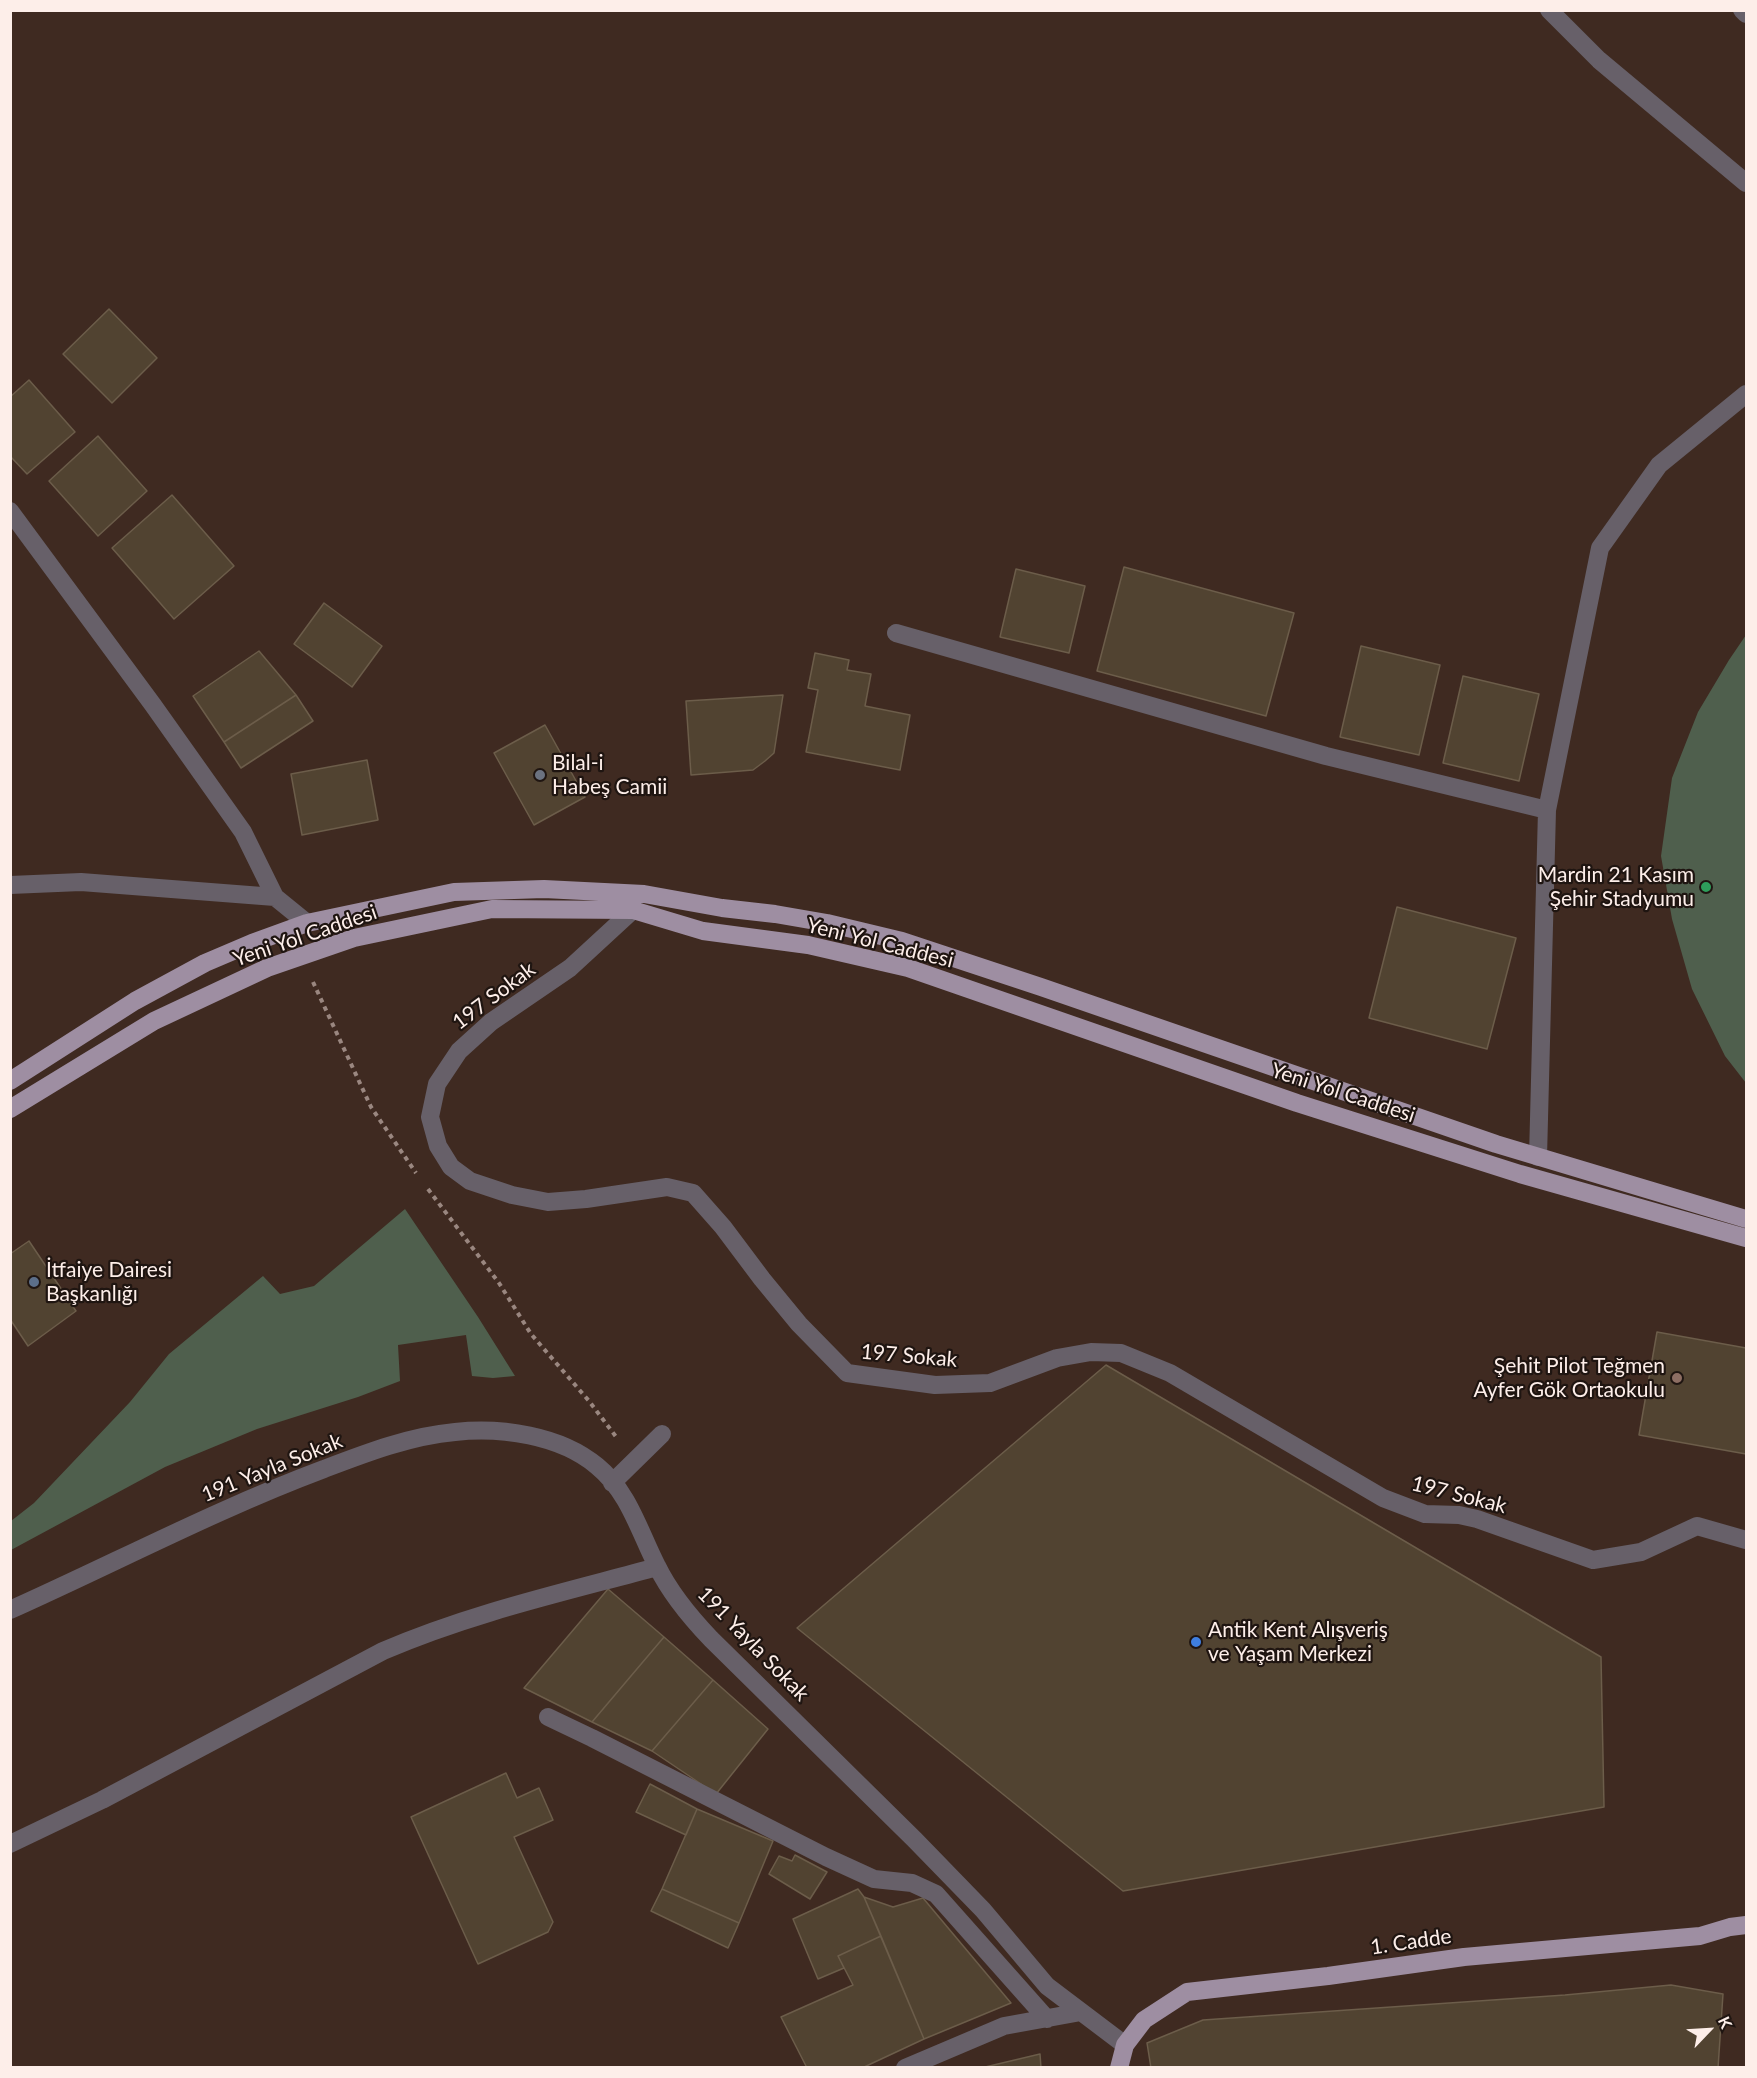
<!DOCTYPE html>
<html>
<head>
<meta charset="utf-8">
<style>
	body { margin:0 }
	#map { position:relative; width:1757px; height:2078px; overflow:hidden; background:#3f2a21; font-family:Lato,sans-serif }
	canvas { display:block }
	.frame { position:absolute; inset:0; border:12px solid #fdeee9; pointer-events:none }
	.north { position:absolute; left:1679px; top:2000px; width:60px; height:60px; -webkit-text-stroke:4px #1f1511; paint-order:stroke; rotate:65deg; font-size:16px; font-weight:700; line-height:24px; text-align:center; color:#fdeee9 }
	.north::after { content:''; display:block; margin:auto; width:21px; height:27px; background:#fdeee9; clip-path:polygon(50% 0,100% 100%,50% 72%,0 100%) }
</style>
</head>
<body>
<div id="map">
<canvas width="1757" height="2078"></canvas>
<div class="frame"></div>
<div class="north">K</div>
</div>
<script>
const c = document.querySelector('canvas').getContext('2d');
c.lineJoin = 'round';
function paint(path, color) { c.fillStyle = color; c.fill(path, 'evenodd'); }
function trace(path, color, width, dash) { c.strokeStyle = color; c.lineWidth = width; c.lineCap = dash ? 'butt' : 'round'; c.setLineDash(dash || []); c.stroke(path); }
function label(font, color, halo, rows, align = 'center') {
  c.font = font + ' Lato,sans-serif'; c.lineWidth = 4.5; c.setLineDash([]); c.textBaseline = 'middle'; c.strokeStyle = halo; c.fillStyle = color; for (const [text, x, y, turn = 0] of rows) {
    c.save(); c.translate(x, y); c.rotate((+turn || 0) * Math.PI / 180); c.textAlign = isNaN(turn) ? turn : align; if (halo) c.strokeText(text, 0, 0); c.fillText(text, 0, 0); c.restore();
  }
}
paint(new Path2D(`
	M1746 635V1083L1725 1056 1692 989 1672 919 1661 856 1672 778 1698 712 1729 660Z
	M405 1209 478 1317 515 1376 493 1378 472 1376 466 1335 398 1345 400 1381 358 1397 257 1429 165 1467 11 1550V1521L34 1503 130 1402 169 1354 263 1276 280 1294 314 1286Z`), '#4f5f4d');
const building = new Path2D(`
	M109 309 157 358 112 403 63 354Z
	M29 380 75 432 27 474 10 456V397Z
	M98 436 147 491 98 536 49 481Z
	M172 495 234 566 174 619 112 548Z
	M1124 567 1294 613 1266 716 1097 671Z
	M1016 569 1085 586 1069 653 1000 637Z
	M324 603 382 646 352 687 294 644Z
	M1361 646 1440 665 1419 755 1340 737Z
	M259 651 296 695 224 742 193 696Z
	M815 653 849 660 847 670 871 674 865 706 910 715 900 770 806 752 818 690 808 688Z
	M1463 676 1539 694 1519 781 1443 763Z
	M296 695 313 721 241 768 224 742Z
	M783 695 774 753 765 761 753 770 691 775 686 701Z
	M545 725 585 797 534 825 494 753Z
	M367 760 378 820 302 835 291 774Z
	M1397 907 1516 938 1487 1049 1369 1018Z
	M29 1241 76 1311 28 1346 10 1319V1254Z
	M1657 1332 1746 1348V1454L1639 1435Z
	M1106 1365 1601 1657 1604 1807 1123 1891 797 1628Z
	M608 1589 664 1637 592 1722 524 1688Z
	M664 1637 713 1680 652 1751 592 1722Z
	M713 1680 768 1729 716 1794 652 1751Z
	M506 1773 517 1798 539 1788 553 1820 514 1837 553 1922 548 1932 478 1964 411 1817Z
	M650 1784 697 1809 686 1835 636 1812Z
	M697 1809 773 1841 739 1923 662 1889Z
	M795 1855 827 1872 810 1899 769 1874 779 1856 792 1861Z
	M662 1889 739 1923 728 1948 651 1911Z
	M858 1889 864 1897 881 1936 838 1956 844 1968 818 1979 793 1919Z
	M864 1897 893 1907 923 1898 1011 2003 924 2039Z
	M881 1936 924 2039 862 2068H807L781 2017 853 1985 838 1956Z
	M1671 1985 1723 1994 1718 2068H1151L1147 2043 1203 2020 1565 1995Z
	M1040 2054 1041 2068H981Z`);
paint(building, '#514331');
trace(building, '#6c5d4a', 1.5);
trace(new Path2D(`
	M313 982 371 1107 416 1173
	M428 1189 499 1283 531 1334 589 1401 617 1438`), '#9a8780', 4, [4.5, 4.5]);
trace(new Path2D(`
	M1549 10 1599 60 1746 183
	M1742 10 1746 14
	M10 511 153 705 243 832 275 897 307 923
	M896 633 1326 756 1547 810
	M10 885 81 882 275 897
	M633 910 570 968 491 1022 459 1051 437 1084 430 1117 438 1146 451 1167 470 1181 512 1195 548 1202 586 1199 667 1187 693 1193 723 1227 762 1279 799 1324 847 1373 935 1385 990 1383 1057 1358 1091 1352 1121 1353 1170 1373 1383 1498 1425 1514 1459 1515 1477 1519 1593 1560 1641 1552 1697 1526 1746 1540
	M1538 1157 1547 810 1600 548 1659 465 1746 394
	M612 1483 662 1434
	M10 1610C115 1563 217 1509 324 1469 366 1453 410 1436 455 1432 501 1427 560 1435 597 1466 629 1492 639 1531 657 1566 670 1593 690 1617 711 1639L915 1840 983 1910 1047 1986 1125 2045
	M548 1717 592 1738 826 1857 874 1879 912 1883 936 1894 1047 2019
	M10 1844 102 1800 383 1651C471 1613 565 1592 657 1567
	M905 2068 1004 2026 1081 2012`), '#676069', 18);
trace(new Path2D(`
	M10 1081 135 1001 205 963 252 943 307 923 454 892 544 889 644 894 722 908 775 914 827 923 902 941 1041 987 1496 1144 1746 1219
	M10 1109 154 1021 267 968 354 938 492 909 633 910 703 931 808 945 908 968 1297 1103 1520 1174 1746 1238
	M1119 2068 1125 2045 1144 2020 1187 1992 1328 1976 1464 1957 1700 1936 1730 1927 1746 1925`), '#9e8ea2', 18);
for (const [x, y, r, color] of [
	[540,775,6,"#6b7280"],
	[1706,887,6,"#2e9e5b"],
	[34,1282,6,"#5c6f8a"],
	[1677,1378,6,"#8d6e63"],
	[1196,1642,6,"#3f7fe0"]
]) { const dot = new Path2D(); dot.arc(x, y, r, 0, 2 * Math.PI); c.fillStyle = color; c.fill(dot); trace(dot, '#1f1511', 2); }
label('21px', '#fdeee9', '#1f1511', [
	["Bilal-i",552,763],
	["Habeş Camii",552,787],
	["Mardin 21 Kasım",1694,875,"right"],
	["Şehir Stadyumu",1694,899,"right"],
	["İtfaiye Dairesi",46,1270],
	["Başkanlığı",46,1294],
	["Şehit Pilot Teğmen",1665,1366,"right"],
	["Ayfer Gök Ortaokulu",1665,1390,"right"],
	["Antik Kent Alışveriş",1208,1630],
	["ve Yaşam Merkezi",1208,1654]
], 'left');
label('21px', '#fdeee9', '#1f1511', [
	["Yeni Yol Caddesi",305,936,-19],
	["Yeni Yol Caddesi",880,943,14],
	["197 Sokak",494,996,-37],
	["Yeni Yol Caddesi",1343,1093,18],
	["197 Sokak",909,1356,5],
	["191 Yayla Sokak",272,1468,-22],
	["197 Sokak",1459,1495,14],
	["191 Yayla Sokak",753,1644,46],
	["1. Cadde",1411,1942,-8]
]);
</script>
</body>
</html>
